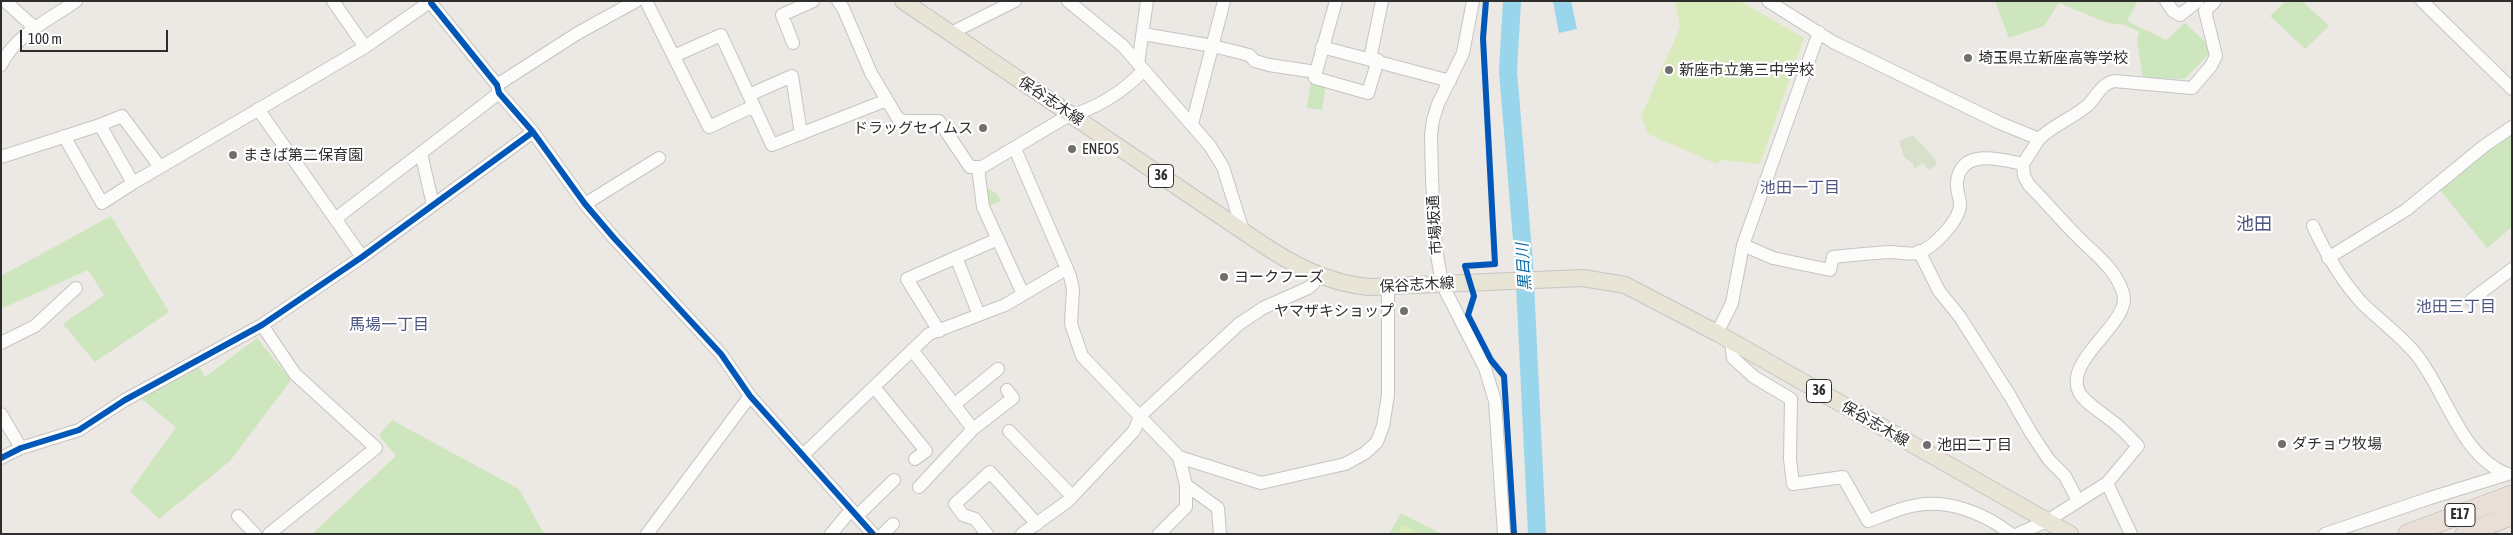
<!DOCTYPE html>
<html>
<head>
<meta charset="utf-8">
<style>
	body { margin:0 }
	#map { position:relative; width:2513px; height:535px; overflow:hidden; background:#ece8e4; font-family:"Asap Condensed",sans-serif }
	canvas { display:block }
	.frame { position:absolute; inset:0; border:2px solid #2e2e2e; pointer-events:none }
	.scale { position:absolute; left:20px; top:30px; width:148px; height:22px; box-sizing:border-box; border:2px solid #2e2e2e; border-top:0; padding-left:6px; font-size:15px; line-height:18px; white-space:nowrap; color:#2e2e2e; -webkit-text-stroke:4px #fff; paint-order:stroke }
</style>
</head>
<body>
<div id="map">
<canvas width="2513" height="535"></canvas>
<div class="frame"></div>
<div class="scale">100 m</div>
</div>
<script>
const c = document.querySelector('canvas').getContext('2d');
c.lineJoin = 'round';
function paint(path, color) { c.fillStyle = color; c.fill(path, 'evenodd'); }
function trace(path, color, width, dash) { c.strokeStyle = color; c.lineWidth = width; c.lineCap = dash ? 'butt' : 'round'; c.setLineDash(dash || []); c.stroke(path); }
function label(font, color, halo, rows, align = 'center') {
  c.font = font + ' "Asap Condensed","Noto Sans JP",sans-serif'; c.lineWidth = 4.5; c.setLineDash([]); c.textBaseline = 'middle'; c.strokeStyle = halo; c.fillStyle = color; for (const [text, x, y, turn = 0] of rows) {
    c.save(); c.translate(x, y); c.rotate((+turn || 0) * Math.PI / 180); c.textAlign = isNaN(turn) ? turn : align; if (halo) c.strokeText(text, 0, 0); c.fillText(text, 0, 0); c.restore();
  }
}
paint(new Path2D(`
	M1995 1H2138L2127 21 2166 40 2185 23 2206 43 2209 54 2185 79 2143 78 2137 42 2139 32 2125 25 2108 23 2059 3 2044 26 2009 38Z
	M2286 1H2302L2329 26 2305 49 2270 16Z
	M1311 81 1326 85 1322 110 1307 108Z
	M2512 133V227L2487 248 2440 190 2489 148Z
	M986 187 997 194 1001 201 985 208Z
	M111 216 169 312 95 362 63 324 104 295 88 270 1 309V276Z
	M257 338 291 380 230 461 159 519 130 491 176 427 139 397 198 365 205 377Z
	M392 420 519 489 544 534H312L396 456 379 435Z
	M1401 513 1441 534H1389Z`), '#cee6be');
paint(new Path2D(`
	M1913 135 1937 161 1935 166 1928 170 1923 163 1914 169 1913 164 1904 157 1899 141Z`), '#d8e0cc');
paint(new Path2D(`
	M1675 1H1740L1804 38 1760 164 1720 160 1717 164 1648 134 1641 117 1680 27Z
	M1402 524 1420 534H1397Z`), '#d9eabb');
paint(new Path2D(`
	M1553 1H1571L1577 29 1559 33Z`), '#99d6ec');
trace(new Path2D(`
	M1512 1 1508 71 1524 263 1537 534`), '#99d6ec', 18);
const minor = new Path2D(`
	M5 1 35 28
	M333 1 365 47
	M646 1 709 127 754 106
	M838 1 843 8 871 73 897 117 902 121H939L970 167H982L1066 117C1095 109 1123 92 1144 70
	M1068 1 1123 46 1210 146 1223 167 1243 231
	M1473 1 1463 53 1438 104 1433 120 1431 135 1432 180 1436 249 1442 284 1485 368 1495 401 1504 534
	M1768 1 1833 42 2000 123 2039 139C2053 125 2073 118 2088 105 2098 95 2100 85 2114 81L2192 88 2211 66 2216 56 2205 11 2215 1
	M2166 1 2173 11 2180 15 2198 1
	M2422 1 2512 89
	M431 3 497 85 499 93 533 132 585 204 614 238 721 354 750 396 873 534
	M951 33 1015 1
	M1143 34 1213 46 1249 55 1255 61 1269 65 1316 72 1315 78 1368 93 1378 60
	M793 43 782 15 813 1
	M1322 47 1450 81
	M674 56 721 35 772 145 887 100
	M1370 59 1382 1
	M1138 64 1147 1
	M1 65C15 35 49 20 76 1
	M1316 72 1336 1
	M497 85 578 33 636 1
	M749 95 792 76 801 134
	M258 109 362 257
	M1192 124 1224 1
	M100 125 122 116 160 167
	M64 136 102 203 133 183
	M1015 149 1070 276 1073 289 1071 324 1082 356 1179 457 1186 485V507L1159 534
	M421 153 433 205
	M1 157 100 125 133 183 365 47 431 1
	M978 168 983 207 1023 294
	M585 204 659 158
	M335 219 499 93
	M2313 226C2326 254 2341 280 2362 303 2379 320 2399 334 2415 353 2446 390 2459 455 2507 474
	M1743 245 1773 258 1830 270 1833 257C1852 255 1871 253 1890 252 1898 252 1909 255 1917 253 1932 249 1961 220 1960 203 1959 196 1956 189 1957 181 1962 148 2000 159 2023 164L2039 139
	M1919 251 1939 291 1960 317 2010 396 2031 433 2049 460 2065 476 2078 501
	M956 257 979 315
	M2328 258 2406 210 2484 146 2512 127
	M2471 300 2512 269
	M262 325 295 374 376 448 269 534
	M939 331 907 279 998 239
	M1717 333 1732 303 1743 245 1819 32
	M1731 342 1733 358 1754 377 1791 399 1790 459 1793 484 1843 477 1868 521C1882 516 1898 509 1912 506 1947 498 1984 513 2011 534
	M1 343 35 326 76 288
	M912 350 973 429
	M874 387 926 451 915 459
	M955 404 998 369
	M1 414 21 448
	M1009 431 1072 496
	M803 455 929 334 1005 305 1066 269
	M1179 457 1261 483 1345 464 1365 453 1377 442 1383 426 1388 395V287
	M1 458 21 448 79 430 125 400 262 325 362 257 533 132
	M2107 483 2131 534
	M1186 485 1218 508 1220 534
	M919 487 973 429 1013 398 1007 390
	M238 516 255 534
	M857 516 894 480
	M647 534 750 396
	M831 534 851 510
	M883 534 893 524
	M987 534 975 519 963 515 955 504 990 472 1037 524
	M1022 534 1068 501 1134 431 1141 415 1239 324 1263 308 1308 288 1313 284 1317 275
	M2018 534 2047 521 2107 483 2138 446C2132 440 2126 433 2119 427 2109 417 2085 404 2079 392 2063 359 2133 322 2123 293 2115 267 2093 253 2076 235 2060 219 2045 201 2029 185L2024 176 2023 164
	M2325 534 2430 498 2508 474`);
const major = new Path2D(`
	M903 1 1256 240C1291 264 1326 283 1369 287L1583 278 1625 285 1717 333 2070 534`);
const highway = new Path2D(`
	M2408 534 2512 495
	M2465 534 2512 515`);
trace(minor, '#c5c4c5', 14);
trace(major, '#c6c5c4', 18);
trace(highway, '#c6c5c4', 21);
trace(minor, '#fcfcfb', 12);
trace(major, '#e8e4d6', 16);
trace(highway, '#eadfd6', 19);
trace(new Path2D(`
	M431 1V3L497 85 499 93 533 132 585 204 614 238 721 354 750 396 873 534
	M1486 1 1483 38 1495 264 1465 266 1474 296 1468 315 1491 360 1504 376 1514 534
	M1 458 21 448 79 430 125 400 262 325 362 257 533 132`), '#0057b8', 6);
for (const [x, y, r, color] of [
	[1968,58,5,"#706f6e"],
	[1669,70,5,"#706f6e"],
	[983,128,5,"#706f6e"],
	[1072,149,5,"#706f6e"],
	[233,155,5,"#706f6e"],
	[1224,277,5,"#706f6e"],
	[1404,311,5,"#706f6e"],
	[2282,444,5,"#706f6e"],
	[1927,445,5,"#706f6e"]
]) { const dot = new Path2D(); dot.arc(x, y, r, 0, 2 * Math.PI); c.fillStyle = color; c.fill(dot); trace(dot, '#fff', 2); }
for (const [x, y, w] of [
	[1161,176,25],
	[1819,391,25],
	[2460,515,30]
]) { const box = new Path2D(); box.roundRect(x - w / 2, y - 11.5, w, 23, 4); c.fillStyle = '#fff'; c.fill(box); trace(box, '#2e2e2e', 1); }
label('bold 14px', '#2e2e2e', null, [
	["36",1161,176],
	["36",1819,391],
	["E17",2460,515]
]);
label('15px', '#2e2e2e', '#fff', [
	["埼玉県立新座高等学校",1978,58],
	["新座市立第三中学校",1679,70],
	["ドラッグセイムス",973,128,"right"],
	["ENEOS",1082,149],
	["まきば第二保育園",243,155],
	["ヨークフーズ",1234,277],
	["ヤマザキショップ",1394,311,"right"],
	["ダチョウ牧場",2292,444],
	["池田二丁目",1937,445]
], 'left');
label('15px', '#2e2e2e', '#fff', [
	["保谷志木線",1051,101,34],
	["市場坂通",1435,225,-94],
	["保谷志木線",1417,285,-3],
	["保谷志木線",1875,424,30]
]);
label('16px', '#4d5680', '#fff', [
	["池田一丁目",1800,188],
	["池田三丁目",2456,307],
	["馬場一丁目",389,325]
]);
label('italic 16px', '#0d6fa3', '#fff', [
	["黒目川",1524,267,-94]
]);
label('18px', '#4d5680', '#fff', [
	["池田",2254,224]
]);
</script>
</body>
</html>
